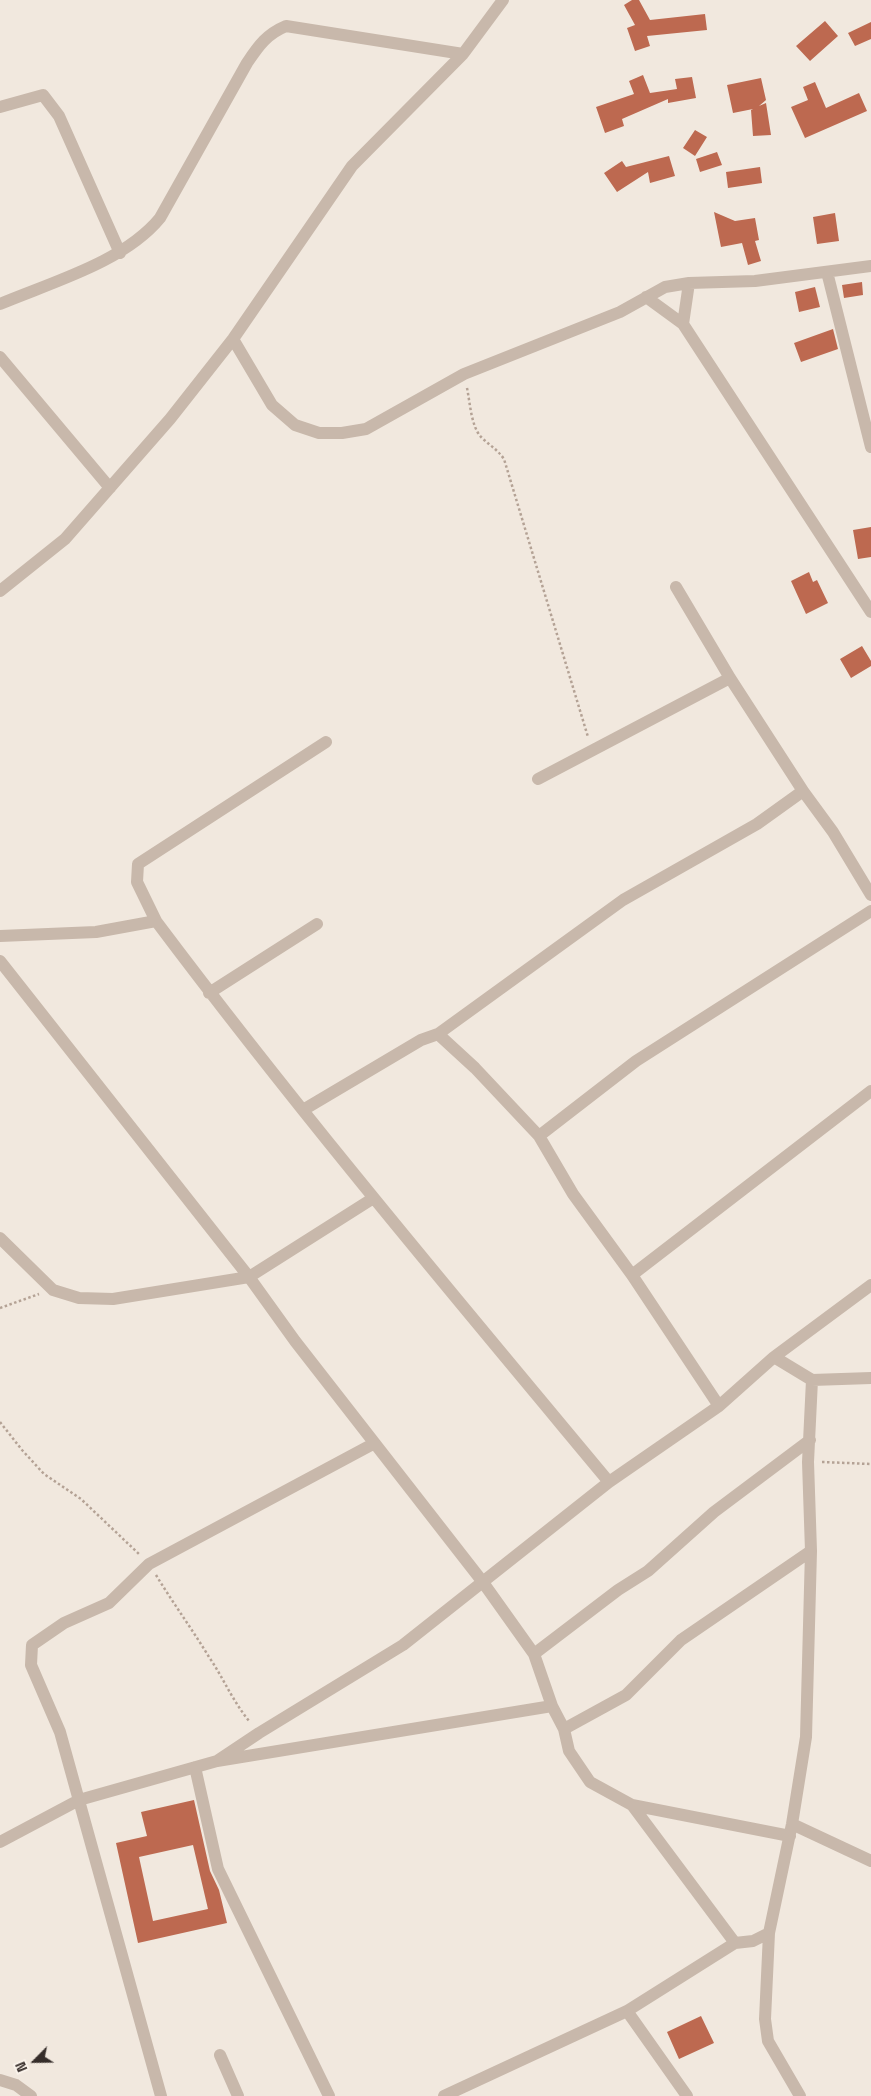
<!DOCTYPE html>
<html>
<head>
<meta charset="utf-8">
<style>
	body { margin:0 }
	#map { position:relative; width:871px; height:2096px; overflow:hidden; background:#f1e8de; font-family:"Space Grotesk",sans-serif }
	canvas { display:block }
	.north { position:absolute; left:10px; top:2036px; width:50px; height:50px; -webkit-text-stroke:4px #f9f2ea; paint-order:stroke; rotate:247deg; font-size:14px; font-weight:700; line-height:20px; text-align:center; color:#362d2a }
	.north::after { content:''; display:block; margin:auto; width:18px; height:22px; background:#362d2a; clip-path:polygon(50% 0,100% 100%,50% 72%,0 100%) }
</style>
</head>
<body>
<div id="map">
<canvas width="871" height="2096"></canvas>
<div class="north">N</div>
</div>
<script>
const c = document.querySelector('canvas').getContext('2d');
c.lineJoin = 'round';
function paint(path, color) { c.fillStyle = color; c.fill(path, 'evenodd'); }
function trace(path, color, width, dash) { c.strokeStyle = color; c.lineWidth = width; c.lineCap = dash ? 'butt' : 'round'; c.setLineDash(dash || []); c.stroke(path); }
paint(new Path2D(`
	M632 0H639L650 20 705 14 707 30 647 36 650 46 635 51 627 28 635 25 624 5Z
	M825 21 838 36 810 61 796 46Z
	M871 22V39L855 46 848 33Z
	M643 75 650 93 677 89 675 79 692 77 696 98 668 103V99L622 119 624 126 605 133 596 107 634 94 629 81Z
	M761 78 766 100 759 106 766 103 771 135 753 136 751 110 753 109 733 113 727 85Z
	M815 82 826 108 859 93 867 111 805 138 791 107 808 100 803 87Z
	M695 130 707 137 695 156 683 148Z
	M717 152 722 165 700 172 696 159Z
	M669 156 675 176 650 183 648 172 617 192 604 173 622 161 626 167Z
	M760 167 762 183 728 188 726 172Z
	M714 212 735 221 755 218 759 240 755 241 761 261 748 265 742 243 721 247Z
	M835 213 839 241 817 244 813 217Z
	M862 282 863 295 844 298 842 285Z
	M815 287 820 307 799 312 795 292Z
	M833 329 838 349 801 362 794 343Z
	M871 527V557L858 559 853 530Z
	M809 572 813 582 817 580 828 603 806 614 791 581Z
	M862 646 871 661V666L851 678 840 659Z
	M194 1800 210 1871 219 1890 227 1923 138 1943 116 1843 147 1836 141 1812ZM193 1845 208 1909 153 1921 139 1857Z
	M701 2016 714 2043 679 2059 667 2032Z`), '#bd6950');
trace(new Path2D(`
	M467 388C470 402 471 426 481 437 489 445 497 449 504 459L588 737
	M0 1308 39 1294
	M0 1422 22 1450 44 1474 81 1499 139 1554
	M822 1462 871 1464
	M156 1575C173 1603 192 1629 209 1657 224 1679 233 1702 250 1722`), '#b4a295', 2.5, [2.5, 2.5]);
trace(new Path2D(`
	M0 107 43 95 59 116 120 253
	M827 272 871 447
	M646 297 683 324 871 612
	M0 304C52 282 124 262 160 218L247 63C259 45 267 34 286 26L463 54
	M683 324 689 283
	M233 339 272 405 295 425 319 433H342L366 429 464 374 620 312 665 287 689 283 755 281 871 266
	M0 357 110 488
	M676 587 730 678 803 791
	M0 591 65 539 170 419 233 339 352 166 463 54 503 0
	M538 779 730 678
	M156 921 137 882 138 864 326 742
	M0 936 96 932 156 921C300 1113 455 1297 609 1482
	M0 961 249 1277 295 1341 482 1581 534 1654
	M209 993 317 924
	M438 1034 623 900 757 824 803 791 833 832 871 895
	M303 1110 421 1040 438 1034 475 1068 539 1136 573 1194 632 1275 719 1406
	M539 1136 636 1061 871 911
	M0 1238 53 1290 79 1298 113 1299 249 1277 372 1199
	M632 1275 871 1091
	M812 1380 871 1378
	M564 1729 626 1695 681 1640 811 1551
	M217 1761 259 1733 403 1645 609 1482 719 1406 774 1357 871 1285
	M195 1767 218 1869 329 2096
	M632 1805 790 1836
	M792 1824 871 1861
	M0 1842 79 1800 217 1761 552 1706
	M769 1933 765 2019 768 2041 800 2096
	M735 1943 632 1805 590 1782 569 1751 564 1729 552 1706 534 1654 618 1590 648 1571 714 1512 810 1440
	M627 2011 687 2096
	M220 2055 238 2096
	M0 2080 16 2085 31 2096
	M161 2096 60 1732 31 1665 32 1645 64 1623 109 1603 149 1564 373 1444
	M444 2096 627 2011 735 1943 753 1941 769 1933 792 1824 806 1737 811 1551 808 1462 812 1380 774 1357`), '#c8b8ab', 12);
</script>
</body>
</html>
